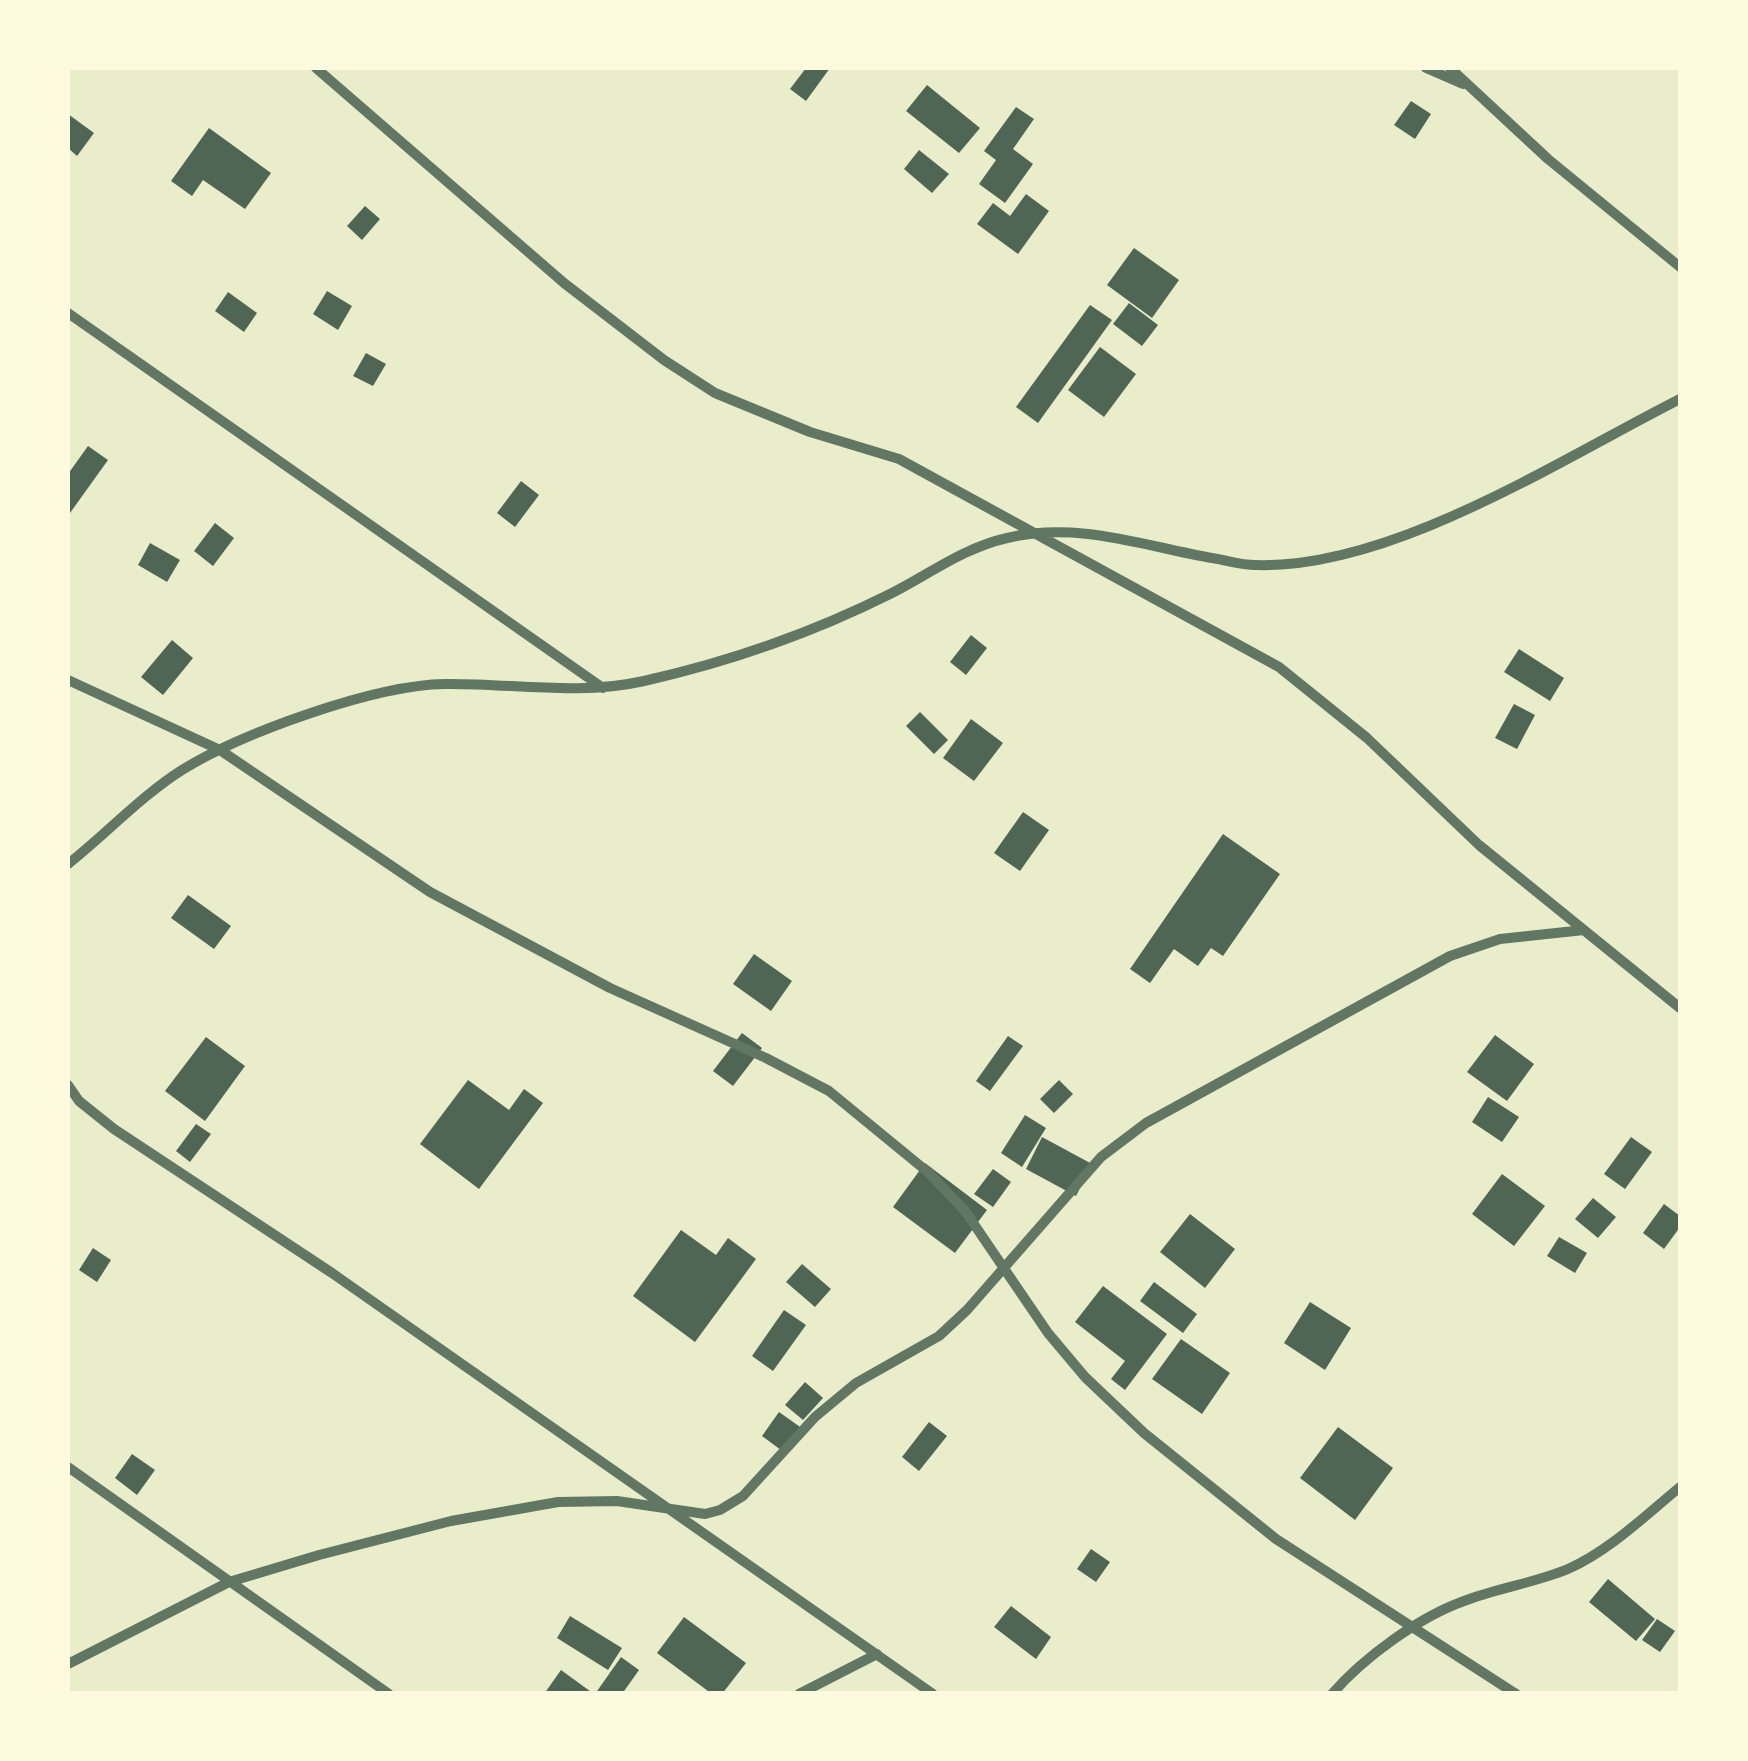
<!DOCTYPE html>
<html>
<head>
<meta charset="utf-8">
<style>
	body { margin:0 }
	#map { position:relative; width:1748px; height:1761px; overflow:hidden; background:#e9edc9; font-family:"Open Sans",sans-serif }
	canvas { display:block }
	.frame { position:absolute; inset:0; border:70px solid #fefae0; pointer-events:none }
</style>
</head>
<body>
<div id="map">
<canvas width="1748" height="1761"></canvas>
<div class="frame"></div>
</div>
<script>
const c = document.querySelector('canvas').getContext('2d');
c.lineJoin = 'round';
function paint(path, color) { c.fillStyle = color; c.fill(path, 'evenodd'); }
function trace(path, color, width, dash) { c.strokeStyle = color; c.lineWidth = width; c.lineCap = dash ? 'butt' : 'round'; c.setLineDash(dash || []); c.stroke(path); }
paint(new Path2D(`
	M806 68H830L806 101 790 89Z
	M927 85 980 128 959 153 906 111Z
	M1411 101 1431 114 1415 139 1394 125Z
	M1016 107 1034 119 1013 149 1033 164 1005 203 979 184 996 160 984 151Z
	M68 114 94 133 77 156 68 148Z
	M209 128 271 173 245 209 203 180 192 196 171 181Z
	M919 150 949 174 932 193 904 169Z
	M1026 194 1049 211 1018 254 977 224 993 203 1010 216Z
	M365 206 380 219 362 240 347 226Z
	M1134 248 1179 280 1152 318 1107 285Z
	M327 291 352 306 338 330 313 314Z
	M228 292 257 313 244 332 215 311Z
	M1129 303 1158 325 1142 346 1113 324Z
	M1090 305 1112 320 1038 423 1016 407Z
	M1100 347 1136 374 1104 417 1068 390Z
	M366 353 386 364 373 386 353 376Z
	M88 446 108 460 70 513 68 474Z
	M521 481 539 495 515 527 497 513Z
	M215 523 234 538 213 566 194 551Z
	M150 543 180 560 167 582 138 565Z
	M971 635 987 648 966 675 950 662Z
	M172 640 193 658 163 695 141 677Z
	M1519 649 1564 678 1550 701 1504 672Z
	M1514 704 1535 715 1517 749 1495 738Z
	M920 712 948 740 934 754 906 726Z
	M971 719 1003 743 974 781 943 758Z
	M1023 812 1049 830 1020 871 994 853Z
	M1223 834 1280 874 1223 956 1211 948 1198 966 1174 949 1150 983 1130 969Z
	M188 895 231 926 214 949 171 918Z
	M754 954 792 981 771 1011 733 984Z
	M742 1033 762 1048 733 1086 713 1071Z
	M1495 1035 1534 1064 1507 1101 1467 1072Z
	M1008 1036 1023 1046 990 1091 976 1081Z
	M206 1037 245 1066 205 1121 165 1091Z
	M468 1080 509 1110 524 1089 543 1103 479 1189 420 1144Z
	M1059 1080 1073 1094 1054 1113 1040 1099Z
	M1488 1097 1519 1117 1502 1142 1472 1122Z
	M1025 1115 1046 1128 1022 1167 1001 1153Z
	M196 1124 211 1134 190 1162 176 1151Z
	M1042 1137 1092 1164 1076 1196 1026 1169Z
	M1631 1137 1652 1152 1625 1189 1604 1174Z
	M925 1163 987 1210 955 1253 893 1207Z
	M993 1169 1011 1182 993 1207 974 1194Z
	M1502 1174 1545 1206 1514 1246 1472 1214Z
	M1593 1198 1616 1217 1598 1238 1575 1219Z
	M1664 1204 1680 1216V1227L1664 1249 1643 1233Z
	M1190 1214 1235 1249 1205 1288 1160 1252Z
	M681 1230 716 1255 728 1238 756 1259 695 1342 633 1296Z
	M1559 1237 1587 1253 1575 1273 1547 1256Z
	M93 1248 111 1260 97 1282 79 1270Z
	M802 1264 831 1289 815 1307 786 1282Z
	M1154 1282 1197 1314 1183 1333 1140 1301Z
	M1103 1286 1167 1334 1125 1390 1111 1379 1125 1361 1075 1322Z
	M1310 1302 1351 1328 1325 1370 1284 1343Z
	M784 1310 806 1325 773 1371 752 1356Z
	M1181 1339 1230 1373 1202 1414 1152 1379Z
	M805 1382 823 1398 803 1420 785 1405Z
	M779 1412 803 1429 785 1453 762 1436Z
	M929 1422 947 1436 919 1471 902 1457Z
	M1338 1427 1393 1468 1355 1520 1300 1478Z
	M132 1454 155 1470 137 1495 115 1478Z
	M1091 1549 1110 1562 1096 1582 1077 1569Z
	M1608 1579 1655 1619 1636 1641 1589 1602Z
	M1011 1606 1051 1637 1036 1659 994 1627Z
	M570 1616 622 1648 608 1670 557 1638Z
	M684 1617 746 1663 722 1694H712L657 1653Z
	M1657 1619 1675 1631 1660 1652 1642 1640Z
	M621 1657 639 1670 622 1694H595Z
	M561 1670 594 1694H544Z`), '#4f6655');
trace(new Path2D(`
	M316 68 564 283 664 360 715 393 810 432 899 459 1279 667 1367 738 1479 845 1680 1008
	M1426 68 1463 84
	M1450 68 1548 159 1680 267
	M68 313 603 688
	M68 680 220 750 430 892 610 988 766 1058 829 1091 929 1173 965 1211 1048 1333 1085 1377 1144 1433 1276 1539 1516 1694
	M68 864C106 834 141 796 182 770 242 733 374 685 445 684 511 683 578 696 644 681 728 662 812 633 890 594 928 575 963 548 1007 538 1078 521 1143 546 1212 558 1226 560 1241 565 1255 565 1391 570 1561 459 1680 399
	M68 1085 79 1101 114 1129 332 1273 933 1694
	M68 1467 389 1694
	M68 1664 229 1582 319 1555 451 1521 558 1502 617 1501 705 1514 720 1510 743 1496 815 1417 856 1383 939 1336 967 1310 1101 1157 1146 1123 1450 956 1500 939 1584 930
	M799 1694 877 1654
	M1332 1694C1363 1658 1419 1617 1464 1601 1498 1588 1534 1583 1568 1569 1609 1551 1646 1515 1680 1487`), '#617663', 10);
</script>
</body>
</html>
